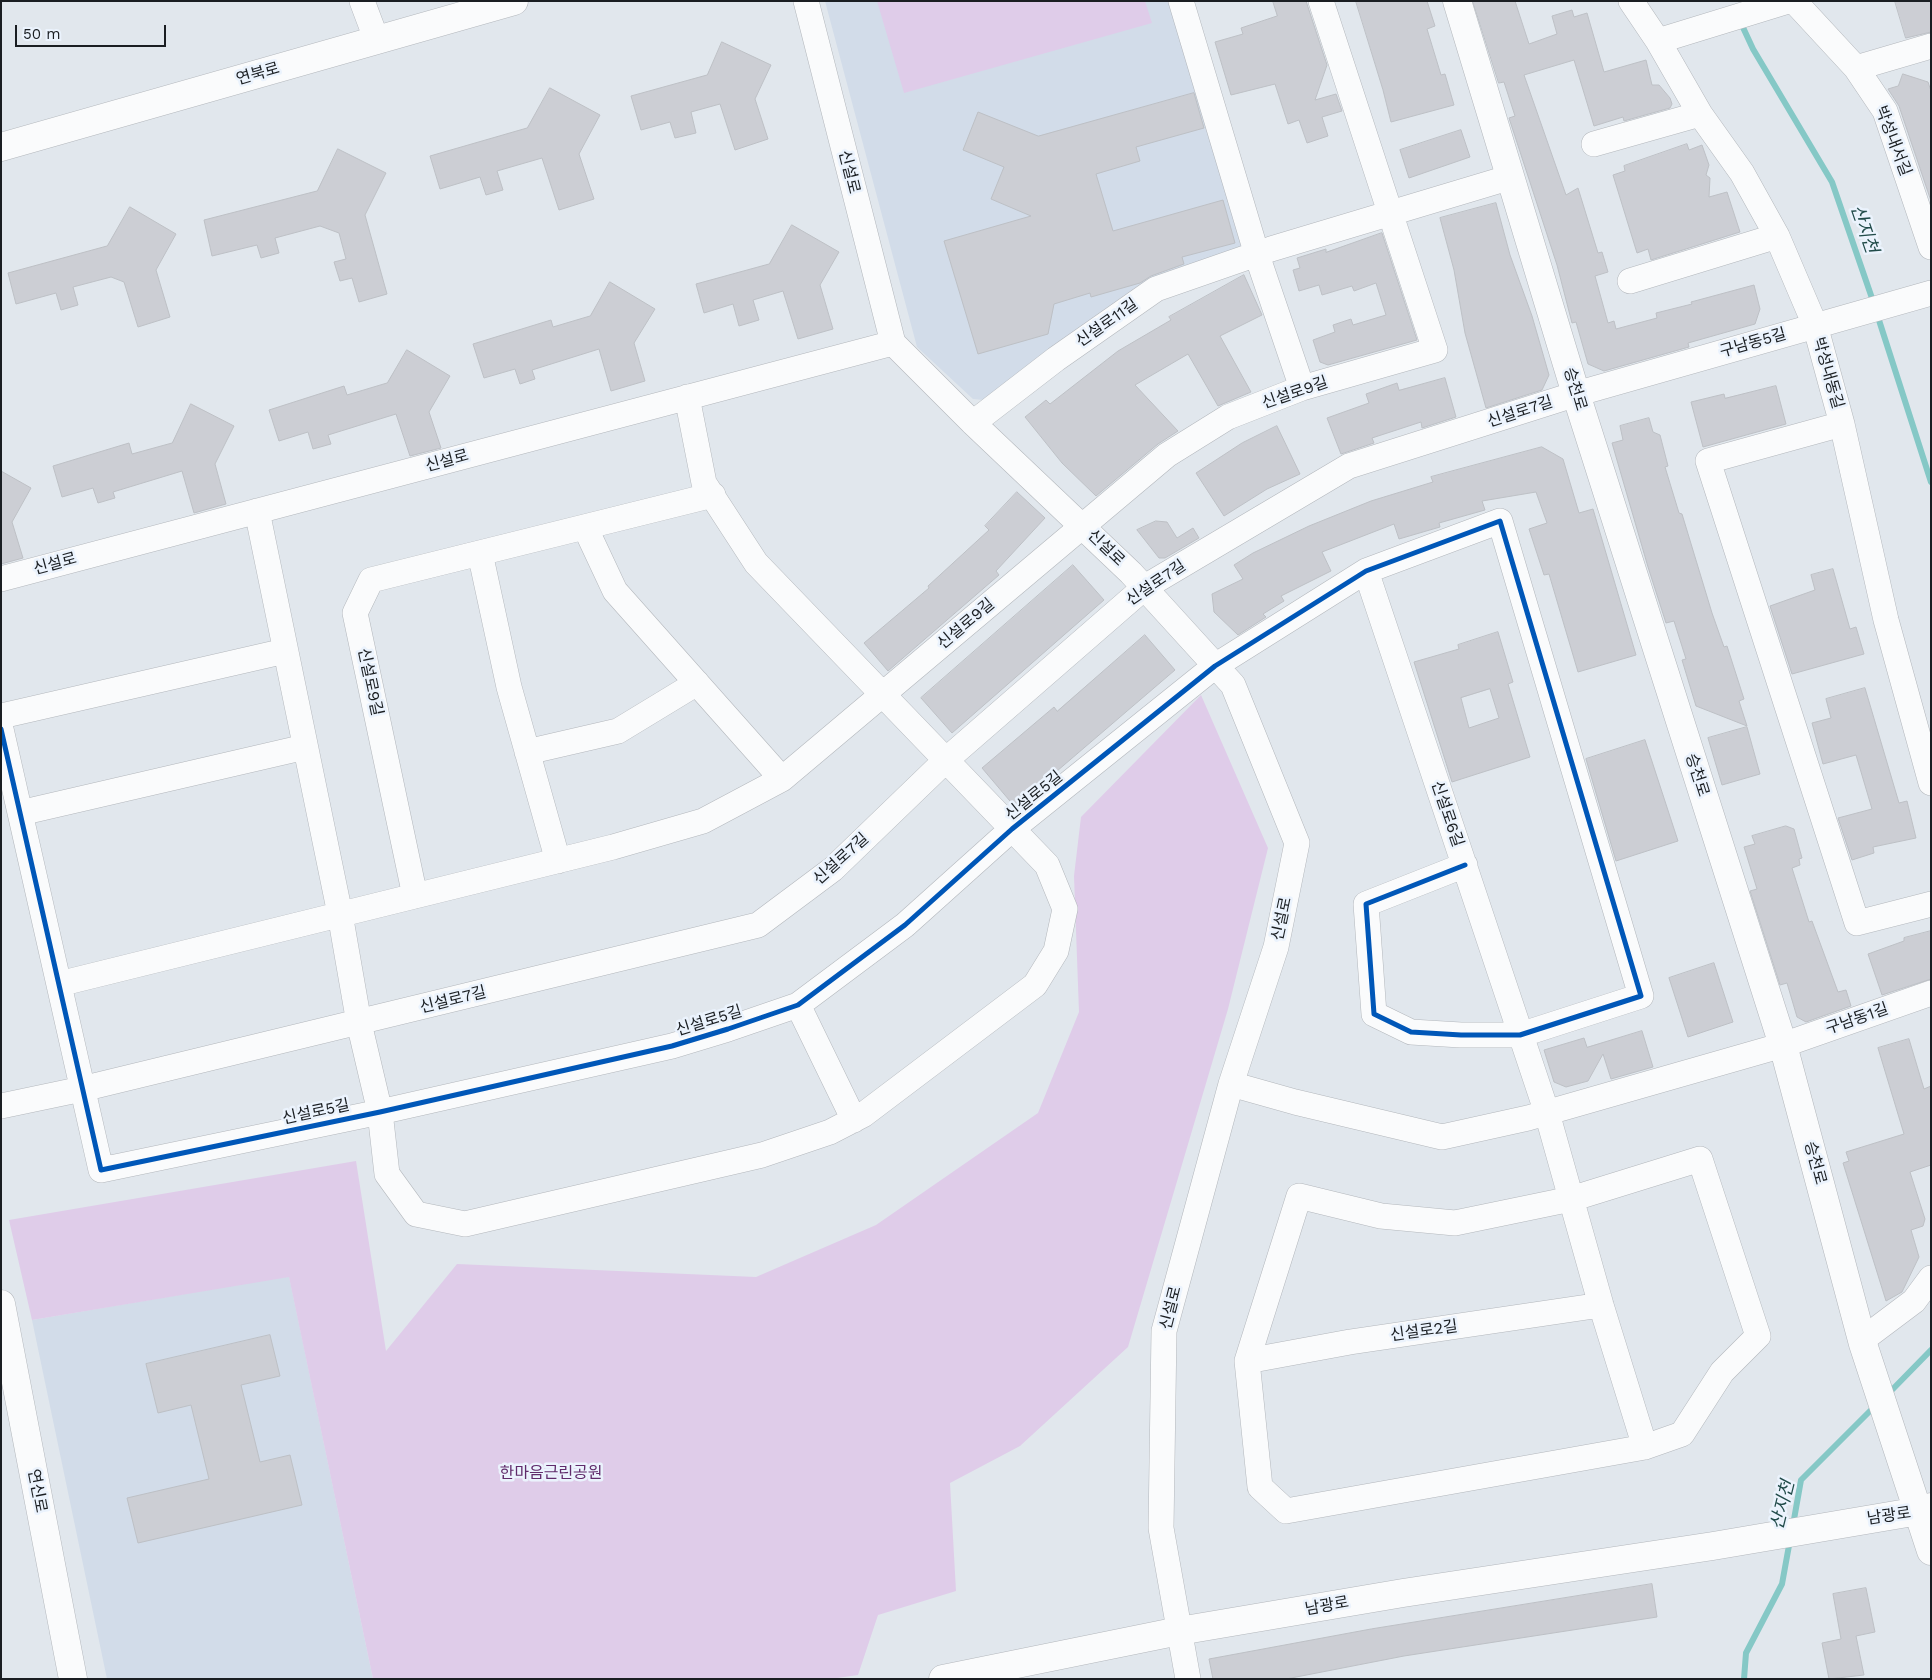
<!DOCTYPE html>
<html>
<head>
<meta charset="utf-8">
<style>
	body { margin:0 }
	#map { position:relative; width:1932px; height:1680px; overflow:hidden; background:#e1e7ed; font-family:"Work Sans",sans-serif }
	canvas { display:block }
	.frame { position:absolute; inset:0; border:2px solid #1a1e22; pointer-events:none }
	.scale { position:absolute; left:15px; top:25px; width:151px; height:22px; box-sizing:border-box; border:2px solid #1a1e22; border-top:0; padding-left:6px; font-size:15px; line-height:18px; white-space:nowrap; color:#1a1e22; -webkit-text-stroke:4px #ebf3fd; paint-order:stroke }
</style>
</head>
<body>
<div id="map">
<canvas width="1932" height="1680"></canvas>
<div class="frame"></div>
<div class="scale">50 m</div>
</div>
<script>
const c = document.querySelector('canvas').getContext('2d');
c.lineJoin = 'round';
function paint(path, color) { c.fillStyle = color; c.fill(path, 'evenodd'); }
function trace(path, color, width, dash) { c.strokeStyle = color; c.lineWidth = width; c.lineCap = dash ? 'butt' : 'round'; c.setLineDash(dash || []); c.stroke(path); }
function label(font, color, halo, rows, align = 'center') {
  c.font = font + ' "Work Sans","Noto Sans KR",sans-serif'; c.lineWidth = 5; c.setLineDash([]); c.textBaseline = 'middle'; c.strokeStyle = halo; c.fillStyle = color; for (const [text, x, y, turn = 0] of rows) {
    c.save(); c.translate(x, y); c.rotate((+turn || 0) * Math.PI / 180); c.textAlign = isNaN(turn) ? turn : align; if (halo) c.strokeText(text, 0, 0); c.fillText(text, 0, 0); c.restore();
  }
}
paint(new Path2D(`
	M825 1H1174L1249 250 984 400 973 399 917 347Z
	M289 1276 373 1679H107L32 1320Z`), '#d2dce9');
paint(new Path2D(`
	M877 1H1145L1152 23 904 93Z
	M1201 695 1268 848 1228 1009 1128 1347 1020 1446 950 1483 956 1591 878 1615 858 1675 830 1679H373L289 1277 32 1320 9 1220 356 1161 386 1351 457 1264 756 1277 876 1225 1038 1113 1079 1012 1074 876 1081 817Z`), '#dfcce9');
trace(new Path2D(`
	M1740 21 1753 49 1832 182 1874 304
	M1877 314 1931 482
	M1888 1394 1931 1350
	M1793 1525 1801 1480 1875 1406
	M1744 1679 1746 1653 1782 1584 1790 1540`), '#85c8c6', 6);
const building = new Path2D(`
	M1273 1H1306L1327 65 1315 100 1336 94 1342 111 1322 117 1328 136 1307 143 1299 120 1288 124 1275 84 1231 95 1215 42 1243 34 1241 28 1277 16Z
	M1356 1H1427L1435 26 1427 29 1441 75 1445 74 1454 105 1391 122 1383 90Z
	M1473 1H1515L1529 44 1557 34 1552 16 1572 10 1574 17 1587 13 1604 72 1646 60 1652 85H1659L1670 98 1672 104 1670 108 1624 121 1623 117 1594 126 1574 60 1524 75 1566 195 1578 188 1598 253 1602 252 1608 272 1595 276 1608 323 1614 321 1616 329 1657 318 1656 313 1692 304 1691 302 1754 285 1760 309 1755 324 1688 343 1689 347 1604 371 1588 364 1576 322 1572 323 1557 265 1509 118 1515 116 1504 82 1499 83Z
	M1895 1H1931V32L1906 38Z
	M722 42 771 65 755 99 768 139 735 150 720 104 691 112 696 133 675 138 670 122 641 130 631 96 707 75Z
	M1903 74 1928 82 1931 91V201L1899 106 1888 89 1898 86Z
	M550 88 600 115 579 154 594 199 559 210 542 158 497 171 503 190 486 195 480 177 440 189 430 156 527 128Z
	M1194 93 1204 128 1136 147 1140 161 1096 174 1113 231 1223 200 1235 243 1182 257 1184 264 1151 276 1140 283 1091 297 1090 293 1054 304 1048 334 978 354 944 241 1031 216 991 199 1004 167 963 150 978 112 1038 136Z
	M1461 130 1470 157 1409 178 1400 150Z
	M1687 144 1689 150 1702 145 1709 165 1706 175 1710 178 1709 197 1727 192 1740 232 1651 260 1648 249 1637 253 1613 175 1625 171 1624 166Z
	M338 149 386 173 365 215 387 294 359 302 352 278 340 281 334 262 346 259 339 233 320 226 275 238 279 253 261 258 257 245 212 256 204 220 317 191Z
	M1496 203 1510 255 1532 316 1549 375 1542 390 1486 408 1465 333 1454 270 1440 218Z
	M130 207 176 234 156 270 170 317 138 327 124 282 111 277 73 287 78 305 61 310 56 293 16 304 8 273 107 246Z
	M792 225 839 252 820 285 833 329 798 339 783 291 753 300 759 320 739 326 733 304 704 313 696 284 769 264Z
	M1382 233 1417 340 1328 365 1320 362 1313 340 1335 332 1333 325 1351 319 1353 325 1386 315 1376 283 1354 291 1352 286 1322 295 1319 285 1299 291 1293 270 1300 268 1297 258 1326 249V252Z
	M1244 275 1262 315 1220 336 1251 392 1218 406 1188 354 1135 385 1178 431 1158 444 1096 496 1062 463 1025 417 1046 400 1050 404 1118 351 1171 320 1169 317Z
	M610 282 655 309 634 343 645 381 611 391 599 349 532 370 535 379 520 384 515 369 484 378 473 344 551 320 553 327 590 316Z
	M407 350 450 376 429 412 441 448 410 456 396 414 328 435 331 444 313 449 308 432 279 441 269 410 344 386 347 395 387 383Z
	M1445 378 1456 417 1422 428 1421 422 1372 438 1374 443 1341 454 1327 418 1369 403 1366 394 1397 383 1399 390Z
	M1776 386 1786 424 1703 447 1691 402 1724 394 1725 398Z
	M191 404 234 426 215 464 226 504 194 513 182 471 113 492 115 498 98 503 93 488 62 497 53 466 129 443 132 454 172 443Z
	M1649 418 1653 432 1660 435 1668 466 1665 467 1679 513 1682 514 1712 613 1724 647 1727 646 1744 699 1739 701 1747 726 1696 706 1682 660 1686 659 1674 621 1666 623 1648 567 1612 443 1623 440 1620 426Z
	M1277 426 1300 474 1267 489 1224 516 1196 473 1242 443Z
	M1542 447 1563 459 1579 513 1593 509 1636 655 1578 672 1549 574 1544 575 1529 529 1547 523 1536 492 1482 501 1485 510 1439 523 1440 527 1399 539 1394 524 1322 552 1331 571 1281 596 1284 601 1263 614 1266 617 1238 635 1214 612 1212 594 1243 579 1234 565 1253 553 1309 526 1371 501 1433 482 1431 477Z
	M1 471 31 488 12 522 23 558 1 564Z
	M1017 492 1045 518 996 571 999 575 888 671 864 643 929 588 928 586 989 530 985 526Z
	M1156 521 1167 522 1177 538 1193 528 1199 538 1165 558H1159L1137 530Z
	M1073 565 1104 600 952 733 921 698Z
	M1833 569 1850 629 1856 627 1864 654 1792 674 1770 606 1815 590 1811 575Z
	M1498 632 1513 682 1508 684 1530 757 1452 782 1414 662 1459 649 1458 645ZM1490 689 1499 718 1469 728 1461 698Z
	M1145 635 1175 670 1015 807 982 768 1054 707 1057 711Z
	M1865 688 1899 803 1907 801 1916 838 1873 847 1874 853 1852 860 1838 818 1872 809 1856 755 1823 764 1812 723 1831 718 1826 699Z
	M1747 727 1760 774 1722 785 1708 738Z
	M1645 740 1678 841 1616 861 1586 759Z
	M1786 826 1794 829 1802 858 1799 859 1800 865 1792 868 1809 922 1812 921 1838 992 1846 990 1851 1006 1806 1022 1797 1017 1787 983 1780 985 1750 891 1757 889 1744 847 1755 844 1752 836Z
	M1931 931V979L1882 995 1868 954 1904 941V938Z
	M1714 963 1733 1022 1688 1037 1669 978Z
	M1642 1031 1653 1067 1611 1079 1603 1054 1588 1081 1566 1087 1554 1082 1544 1050 1584 1038 1587 1047Z
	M1909 1039 1924 1089 1931 1086V1165L1910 1172 1925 1219 1923 1226 1911 1230 1919 1257 1902 1292 1886 1301 1843 1163 1849 1161 1846 1152 1904 1134 1878 1048Z
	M270 1335 280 1376 241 1385 260 1462 290 1455 302 1505 138 1543 127 1498 209 1479 191 1405 158 1413 146 1364Z
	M1652 1584 1657 1617 1404 1656 1286 1679H1213L1209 1659 1371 1629Z
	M1866 1588 1875 1632 1856 1636 1864 1675 1829 1679 1822 1643 1841 1639 1833 1594Z`);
paint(building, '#ccced4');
trace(building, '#bdc0c5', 1);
const minor = new Path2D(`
	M362 1 377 41
	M806 1 893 343 973 423 1131 573 1233 685 1297 843 1276 947 1231 1084 1164 1331 1161 1528 1188 1679
	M1181 1 1257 255 1302 388
	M1631 1 1658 41 1700 114 1742 173 1777 236 1815 325 1842 424 1886 620 1931 783
	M1794 1 1856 68 1885 111 1931 247
	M1658 41 1788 1
	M1856 68 1931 46
	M1594 144 1700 114
	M1630 281 1777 236
	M973 423 1056 359 1156 289 1271 249 1511 177
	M1842 424 1708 461 1857 923 1931 904
	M257 511 340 914 359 1023 380 1112 387 1174 416 1214 465 1224 762 1155 830 1132 863 1115 1035 985 1056 951 1065 909 1047 865 756 563 704 483 687 397
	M585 527 615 591 782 779
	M480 553 509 687 558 861
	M1366 571 1547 1113 1601 1305 1645 1447
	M1 579 893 343
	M1 716 285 651
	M1 729 101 1170 380 1112 672 1046 728 1029 798 1005 905 925 1012 829 1215 666 1366 571 1500 521 1641 996 1520 1035H1461L1411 1032 1374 1014 1366 904 1465 865
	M527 752 618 731 697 683
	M20 813 305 747
	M415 896 355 613 371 580 713 495
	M59 984 613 847 703 821 782 779 1167 455 1228 417 1302 388 1435 350 1321 1
	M798 1005 854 1120
	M1231 1084 1295 1102 1442 1137 1528 1118 1783 1045 1931 993
	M1 1106 82 1089 758 925 833 869 946 760 1145 587 1349 466 1576 394 1931 293
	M1700 1159 1758 1336 1722 1372 1682 1434 1645 1447 1286 1511 1260 1487 1247 1361 1299 1196 1381 1216 1455 1223 1571 1199Z
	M1862 1340 1914 1301 1931 1278
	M1247 1361 1350 1342 1601 1305`);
const major = new Path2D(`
	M1457 1 1576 394 1783 1045 1863 1344 1931 1551
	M1 147 514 1
	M1 1304 73 1679
	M943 1679 1179 1631 1403 1593 1713 1546 1919 1511 1931 1507`);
trace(minor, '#b3b7bc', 26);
trace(major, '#b3b7bc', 29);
trace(minor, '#fafbfc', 25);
trace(major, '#fafbfc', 28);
trace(new Path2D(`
	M1 729 101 1170 380 1112 672 1046 728 1029 798 1005 905 925 1012 829 1215 666 1366 571 1500 521 1641 996 1520 1035H1461L1411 1032 1374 1014 1366 904 1465 865`), '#0057b8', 5);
label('16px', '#1a1e22', '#ebf3fd', [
	["연북로",258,74,-16],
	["박성내서길",1893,141,69],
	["신설로",849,172,76],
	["신설로11길",1107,323,-35],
	["구남동5길",1753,343,-16],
	["박성내동길",1828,373,74],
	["승천로",1575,389,73],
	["신설로9길",1295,393,-19],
	["신설로7길",1520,412,-18],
	["신설로",447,461,-15],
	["신설로",1106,548,44],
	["신설로",55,564,-15],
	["신설로7길",1156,583,-34],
	["신설로9길",966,624,-40],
	["신설로9길",370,682,78],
	["승천로",1697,775,72],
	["신설로5길",1034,796,-39],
	["신설로6길",1447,814,71],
	["신설로7길",841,859,-42],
	["신설로",1282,919,-78],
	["신설로7길",453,1000,-14],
	["구남동1길",1857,1019,-19],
	["신설로5길",709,1021,-17],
	["신설로5길",316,1112,-12],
	["승천로",1815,1163,75],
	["신설로",1171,1308,-76],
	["신설로2길",1424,1331,-8],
	["연신로",37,1491,79],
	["남광로",1889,1516,-8],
	["남광로",1327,1606,-10]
]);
label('16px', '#602b6b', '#ebf3fd', [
	["한마음근린공원",551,1473]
]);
label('italic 18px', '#214b49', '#ebf3fd', [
	["산지천",1864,229,71],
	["산지천",1783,1505,-76]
]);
</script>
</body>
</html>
